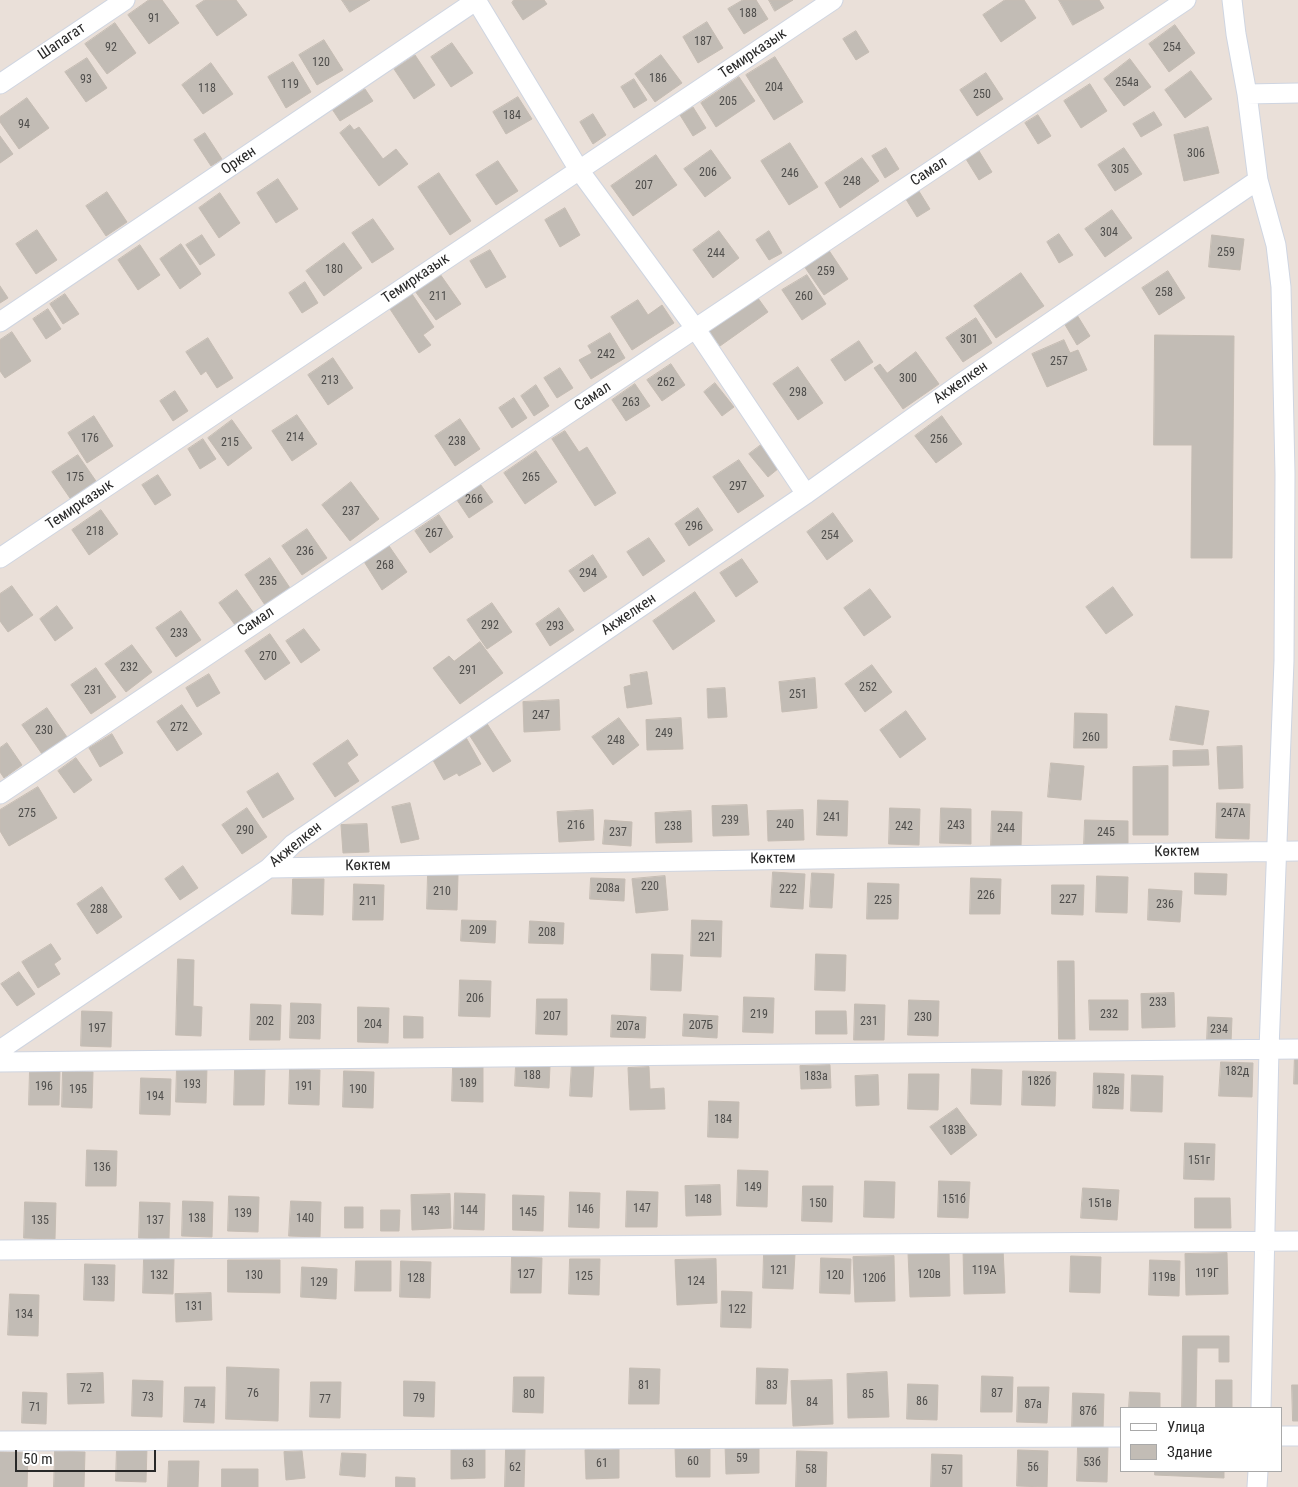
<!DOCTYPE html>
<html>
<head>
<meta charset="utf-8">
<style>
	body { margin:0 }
	#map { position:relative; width:1298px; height:1487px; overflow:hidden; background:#eae0d9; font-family:"Roboto Condensed",sans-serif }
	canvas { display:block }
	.legend { position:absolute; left:1120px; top:1407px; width:162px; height:65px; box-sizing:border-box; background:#fff; border:1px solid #a9a9a9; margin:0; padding:6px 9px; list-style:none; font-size:15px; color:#282828 }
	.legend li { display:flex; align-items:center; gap:10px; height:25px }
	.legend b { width:25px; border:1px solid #a9a9a9 }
	.scale { position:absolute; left:15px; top:1450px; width:141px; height:22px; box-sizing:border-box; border:2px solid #282828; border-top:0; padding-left:6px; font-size:15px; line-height:18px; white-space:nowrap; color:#282828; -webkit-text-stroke:4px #fff; paint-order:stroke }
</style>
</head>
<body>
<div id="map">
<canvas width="1298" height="1487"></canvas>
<ul class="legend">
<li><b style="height:6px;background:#fff"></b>Улица</li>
<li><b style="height:14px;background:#c2bcb5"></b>Здание</li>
</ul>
<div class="scale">50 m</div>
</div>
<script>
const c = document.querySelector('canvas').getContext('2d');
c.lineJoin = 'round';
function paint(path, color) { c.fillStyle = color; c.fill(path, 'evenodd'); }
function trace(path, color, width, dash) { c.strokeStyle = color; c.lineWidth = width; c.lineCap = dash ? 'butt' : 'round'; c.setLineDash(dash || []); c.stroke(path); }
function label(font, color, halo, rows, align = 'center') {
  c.font = font + ' "Roboto Condensed",sans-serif'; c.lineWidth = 4; c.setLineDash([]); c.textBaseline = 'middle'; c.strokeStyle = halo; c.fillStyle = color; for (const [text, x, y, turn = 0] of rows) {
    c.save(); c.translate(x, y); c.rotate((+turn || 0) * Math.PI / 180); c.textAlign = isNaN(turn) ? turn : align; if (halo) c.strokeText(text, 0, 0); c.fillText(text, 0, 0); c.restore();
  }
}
const building = new Path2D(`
	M149 0H162L179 23 149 44 128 15Z
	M205 0H236L247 15 217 36 196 6Z
	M342 0H370L350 12Z
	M514 0H544L547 4 523 20 512 3Z
	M743 0H756L768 19 744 34 728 9Z
	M769 0H793L775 11Z
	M1005 0H1024L1036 18 1001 42 983 15Z
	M1059 0H1099L1104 8 1073 25Z
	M707 22 723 48 698 63 683 37Z
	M115 23 136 53 107 74 85 44Z
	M1175 25 1195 53 1169 72 1149 44Z
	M856 31 869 52 856 60 843 39Z
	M324 40 343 70 317 85 299 55Z
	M452 43 473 73 451 87 431 57Z
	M415 55 435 85 414 99 394 69Z
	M661 55 682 83 655 102 635 74Z
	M775 57 803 102 774 120 746 75Z
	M87 58 107 88 86 102 65 72Z
	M1130 59 1151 87 1124 106 1104 79Z
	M293 62 311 92 286 108 268 77Z
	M211 63 233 94 203 114 182 85Z
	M1191 71 1212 99 1185 118 1165 90Z
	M986 73 1003 99 977 116 960 90Z
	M739 77 755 101 716 127 701 103Z
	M634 79 647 100 634 108 621 87Z
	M1090 84 1107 111 1081 128 1064 101Z
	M365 89 373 101 340 121 332 109Z
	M518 97 532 119 506 134 493 112Z
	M27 98 49 128 19 149 0 122V117Z
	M693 107 706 128 693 136 680 115Z
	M1154 112 1162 125 1141 137 1133 124Z
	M593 114 606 135 593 144 580 122Z
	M1038 115 1051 136 1038 144 1025 123Z
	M350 125 354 130 359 127 383 159 396 149 408 164 379 186 340 133Z
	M1208 127 1219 173 1184 181 1174 135Z
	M205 133 222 159 211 166 194 140Z
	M0 136 13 154 0 163Z
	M790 143 818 187 789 205 761 161Z
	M886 148 899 169 885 178 872 156Z
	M1124 148 1142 174 1115 191 1098 165Z
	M711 150 731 178 705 197 684 169Z
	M979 151 992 172 979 180 966 159Z
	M656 155 677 185 633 216 611 186Z
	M862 158 879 181 840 208 825 183Z
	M498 161 518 191 496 205 476 175Z
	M439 173 471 221 450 235 418 187Z
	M278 179 298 209 276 223 257 193Z
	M917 188 930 209 917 217 904 196Z
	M107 192 127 222 106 236 86 206Z
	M220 193 240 223 219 238 199 208Z
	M565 208 580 235 560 247 545 220Z
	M1112 210 1132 238 1105 257 1085 229Z
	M373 219 394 249 372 263 352 233Z
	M37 230 57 260 36 274 16 244Z
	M719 231 739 258 713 278 693 250Z
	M769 231 782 253 769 260 756 240Z
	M1059 234 1073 255 1059 263 1047 242Z
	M202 235 215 255 200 265 186 245Z
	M1212 235 1244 239 1240 270 1209 267Z
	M344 243 362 268 324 296 306 271Z
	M181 244 201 274 180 289 160 259Z
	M140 245 160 275 138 290 118 260Z
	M828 249 848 279 824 295 804 266Z
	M490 250 506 277 486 288 470 261Z
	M1168 271 1185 298 1159 315 1142 288Z
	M1021 273 1044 306 996 338 974 306Z
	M440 274 461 304 436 320 415 291Z
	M807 275 826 304 802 320 782 290Z
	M305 282 318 303 302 313 289 293Z
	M0 286 8 298 0 303Z
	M410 291 434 327 423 335 431 345 419 353 388 306Z
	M65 294 79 314 63 324 50 304Z
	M755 294 768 312 720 346 707 328Z
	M638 300 648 315 662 305 674 323 632 350 611 317Z
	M48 309 61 329 46 339 33 319Z
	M1077 315 1090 336 1077 345 1064 323Z
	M976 318 992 343 963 362 946 338Z
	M12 332 31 361 5 378 0 371V340Z
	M610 333 625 358 591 379 579 360 592 353 588 346Z
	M1155 335 1234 336 1232 558H1191L1192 445H1154Z
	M208 338 233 378 217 388 206 371 201 375 186 352Z
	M1064 340 1070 353 1078 350 1087 370 1047 387 1032 354Z
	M859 341 873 362 845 381 831 360Z
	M916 352 939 384 903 409 874 368 880 364 887 373Z
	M333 358 353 388 328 405 308 375Z
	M671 364 685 385 662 401 647 380Z
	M798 367 823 403 798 420 773 384Z
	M560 368 573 388 557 398 544 378Z
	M715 383 734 407 722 416 704 392Z
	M635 384 650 406 626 421 612 400Z
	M536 385 549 406 534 416 521 396Z
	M175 391 188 411 173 421 160 401Z
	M514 398 527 418 512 428 499 408Z
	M297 415 317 444 292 461 272 431Z
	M94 416 113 446 87 463 68 433Z
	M942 416 962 444 936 463 915 436Z
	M460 419 480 449 455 466 435 436Z
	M232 420 252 448 228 466 208 438Z
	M565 431 579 452 587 447 616 493 595 506 552 439Z
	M203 439 216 459 200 469 188 449Z
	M761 445 779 468 768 477 749 454Z
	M536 451 557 482 525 504 504 473Z
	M78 455 98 484 72 501 52 472Z
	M739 460 764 496 738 513 713 477Z
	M158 475 171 495 155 505 142 485Z
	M478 481 493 502 469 518 455 497Z
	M351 482 379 519 350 541 322 505Z
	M698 508 713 530 689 546 675 524Z
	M101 510 118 534 89 555 72 530Z
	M833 513 853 541 827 560 807 532Z
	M439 515 453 537 430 553 415 531Z
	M307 529 327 558 302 575 282 546Z
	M649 538 665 561 643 576 627 552Z
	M387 543 407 572 382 590 363 560Z
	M593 555 607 577 584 592 569 571Z
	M270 558 290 588 265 605 245 575Z
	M742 559 758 582 736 597 720 573Z
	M12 586 33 615 8 632 0 621V594Z
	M1113 587 1133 615 1106 634 1086 607Z
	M870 589 891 617 864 636 844 608Z
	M237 590 253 612 235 625 219 603Z
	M695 592 715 621 673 650 653 621Z
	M492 603 512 632 487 649 467 620Z
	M57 606 73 628 55 641 40 619Z
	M559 608 574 630 550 646 536 624Z
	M181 611 201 640 176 657 156 628Z
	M304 629 320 650 301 663 286 641Z
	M270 634 290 663 265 680 245 651Z
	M480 642 503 673 460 704 433 668 449 656 454 661Z
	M132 645 152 672 126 692 105 664Z
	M872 665 892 692 865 712 845 684Z
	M96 668 116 697 91 714 71 685Z
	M647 672 652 704 627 708 624 687 631 685 630 675Z
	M209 674 220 693 197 707 186 688Z
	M815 678 817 708 782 712 779 682Z
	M725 688 727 717 708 718 707 689Z
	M559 700 560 730 524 732 523 702Z
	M182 705 202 734 177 751 157 722Z
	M1176 706 1209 711 1203 745 1170 740Z
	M47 708 67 737 42 754 22 725Z
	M906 711 926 739 900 758 880 730Z
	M1075 713 1107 714V748H1074Z
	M619 718 639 745 613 765 592 737Z
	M681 718 683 749 647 750 646 720Z
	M486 722 511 761 493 772 468 733Z
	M112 734 123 753 100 767 89 748Z
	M464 734 481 764 459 776 457 773 444 780 429 753Z
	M348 740 358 755 347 763 359 781 335 797 313 764Z
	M7 743 22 765 4 778 0 772V748Z
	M1242 746 1243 788 1219 789 1217 747Z
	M1208 750 1209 765 1173 766V751Z
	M76 758 92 780 74 793 58 771Z
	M1051 763 1084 766 1081 800 1048 797Z
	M1168 766V835H1133V767Z
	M278 773 294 799 263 818 247 792Z
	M38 787 57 818 9 846 0 831V810Z
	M818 800 848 801 847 836 817 835Z
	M410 803 419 839 401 843 392 807Z
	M1217 803 1250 804 1249 839 1216 838Z
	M747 805 749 835 713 836 712 806Z
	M247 808 267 837 242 854 222 825Z
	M890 808 920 809 919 845 889 844Z
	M941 808 971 809V844L940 843Z
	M593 810 594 840 559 842 557 812Z
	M803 810 804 840 768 841 767 811Z
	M691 811 692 842 656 843 655 813Z
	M992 811 1022 812 1021 847 991 846Z
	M605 820 632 822 631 846 603 844Z
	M1085 820 1128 821V845H1084Z
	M367 824 369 852 343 853 341 825Z
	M183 866 198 888 180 900 165 879Z
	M773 872 805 874 803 909 771 907Z
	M812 873 834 874 832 908 810 907Z
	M1195 873 1227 874 1226 895 1195 894Z
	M428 874 458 875 457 910 427 909Z
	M665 876 668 910 636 913 632 879Z
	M1097 876 1128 877 1127 913 1096 912Z
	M591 878 625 879 624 901 590 899Z
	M971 878 1001 879 1000 914H970Z
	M293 879H324L323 915 292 914Z
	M868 883 899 884 898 919H867Z
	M354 884 384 885 383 920H353Z
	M1052 885H1084L1083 915 1052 914Z
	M102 887 122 917 97 934 77 904Z
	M1149 889 1182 891 1180 922 1148 920Z
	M462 920 496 921 495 943 461 941Z
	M692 920 722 921 721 957 691 956Z
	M530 921 564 923 563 944 529 943Z
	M51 944 61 959 54 964 60 974 38 988 22 962Z
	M652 954 683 955 681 991 651 990Z
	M816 954 846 955 845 991 815 990Z
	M178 959 194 960 193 1006 202 1007 201 1036 176 1035Z
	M1058 961H1074L1075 1039H1059Z
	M19 972 35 994 17 1006 1 984Z
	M460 980 491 981 490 1017 459 1016Z
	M1174 993 1175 1027 1142 1028 1141 994Z
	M744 997 774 998 773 1033 743 1032Z
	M537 999H567V1035L536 1034Z
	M909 1000 939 1001 938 1036 908 1035Z
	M1089 1000H1128V1030H1090Z
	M291 1003 321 1004 320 1039 290 1038Z
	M251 1004 281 1005 280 1040H250Z
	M855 1004 885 1005 884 1040H854Z
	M358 1007 389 1008 388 1043 358 1042Z
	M82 1011 112 1012 111 1047 81 1046Z
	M816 1011H846L847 1034H816Z
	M684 1014 718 1016 717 1038 683 1036Z
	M612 1015 646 1017 645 1038 611 1037Z
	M404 1016 423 1017V1038H404Z
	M1208 1017 1232 1018 1231 1043 1207 1041Z
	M1295 1053H1298V1084H1294Z
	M572 1062 594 1064 592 1097 570 1096Z
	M1221 1062 1253 1063 1252 1097 1219 1096Z
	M516 1065 550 1066 549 1088 515 1086Z
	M830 1065 831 1088 801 1089 800 1066Z
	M177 1066 207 1067 206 1103 176 1102Z
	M453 1066 483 1067V1102L452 1101Z
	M649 1067 650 1089 664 1088 665 1109 630 1110 628 1068Z
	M30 1069 60 1070 59 1105H29Z
	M235 1069 265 1070 264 1105H234Z
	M290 1069 320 1070 319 1105 289 1104Z
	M972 1069 1002 1070 1001 1105 971 1104Z
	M63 1071 93 1072 92 1108 62 1107Z
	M344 1071 374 1072 373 1108 343 1107Z
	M1023 1071 1056 1072 1055 1106 1022 1105Z
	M1094 1073 1124 1074 1123 1109 1093 1108Z
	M909 1074H939L938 1110 908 1109Z
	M878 1075 879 1105 856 1106 855 1076Z
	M1132 1075 1163 1076 1162 1112 1131 1111Z
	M141 1078 171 1079 170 1115 140 1114Z
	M709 1101 739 1102 738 1138 708 1137Z
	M957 1108 977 1135 951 1155 930 1127Z
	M1185 1143 1215 1144 1214 1180 1184 1179Z
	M87 1150 117 1151 116 1186H86Z
	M738 1170 768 1171 767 1207 737 1206Z
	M865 1181 895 1182 894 1218 864 1217Z
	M939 1181 970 1182 968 1218 938 1217Z
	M720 1185 721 1215 686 1216 685 1186Z
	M803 1186H833L832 1222 802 1221Z
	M1083 1188 1119 1190 1117 1220 1081 1218Z
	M627 1191 658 1192 657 1227H626Z
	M570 1192 600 1193 599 1228 569 1227Z
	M455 1193 485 1194 484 1230 454 1229Z
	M450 1194 451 1228 412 1230 411 1195Z
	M513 1195 544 1196 543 1231 513 1230Z
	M229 1196 259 1197 258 1232 228 1231Z
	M1195 1198H1230L1231 1228H1195Z
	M183 1201 213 1202 212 1237 182 1236Z
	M291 1201 321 1202 320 1237 289 1236Z
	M25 1202 56 1203 55 1239 24 1238Z
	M140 1202 170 1203 169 1239 139 1238Z
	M345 1207H363V1228H345Z
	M381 1210H400L399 1231H381Z
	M1003 1248 1005 1293 964 1294 963 1249Z
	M949 1251 950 1296 910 1297 908 1253Z
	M764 1253 795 1254 793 1289 763 1288Z
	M1227 1253 1228 1294 1186 1295 1185 1254Z
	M894 1256 895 1301 855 1302 853 1257Z
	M1071 1256 1101 1257 1100 1293 1070 1292Z
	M512 1257 542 1258 541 1293H511Z
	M144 1258 174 1259 173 1294 143 1293Z
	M821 1258 851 1259 850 1294 820 1293Z
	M570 1259H600L599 1295 569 1294Z
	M716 1259 717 1303 677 1305 675 1260Z
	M228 1260H280V1293L228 1292Z
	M1150 1260 1180 1261 1179 1296 1149 1295Z
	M356 1261H391V1291H355Z
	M401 1261 431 1262 430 1298 400 1297Z
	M85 1264 115 1265 114 1301 84 1300Z
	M302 1267 337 1269 336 1299 301 1297Z
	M722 1291 752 1292 751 1328 721 1327Z
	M211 1293 212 1320 176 1322 175 1294Z
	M10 1294 39 1295 38 1336 8 1335Z
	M1183 1336H1229V1362H1219V1348H1197L1196 1408H1182Z
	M227 1367 279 1369 278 1421 226 1419Z
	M630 1368 660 1369 659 1404H629Z
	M757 1368 788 1369 786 1404H756Z
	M887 1372 889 1417 848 1418 847 1374Z
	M103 1373 104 1403 68 1404 67 1374Z
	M982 1376 1013 1377 1012 1412H981Z
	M514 1377H544L543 1413 513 1412Z
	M133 1380 163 1381 162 1417 132 1416Z
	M832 1380 833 1424 793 1426 791 1381Z
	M1216 1380H1232V1408H1216Z
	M404 1381 435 1382 434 1417 404 1416Z
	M311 1382H341L340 1418 310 1417Z
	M908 1384 938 1385 937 1420 907 1419Z
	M1292 1385H1298V1421H1293Z
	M185 1387H215L214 1423 184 1422Z
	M1018 1387H1049L1047 1423 1017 1422Z
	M23 1392 47 1393 46 1424 22 1423Z
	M1130 1392 1160 1393V1408H1129Z
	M1073 1393 1104 1394 1103 1430 1072 1429Z
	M759 1444V1473L726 1474 725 1445Z
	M1078 1445 1108 1446 1107 1482 1077 1481Z
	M117 1446 147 1447 146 1482 116 1481Z
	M710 1447V1477H676L675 1448Z
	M485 1449V1478L451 1479V1450Z
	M506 1449H525L524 1487H505Z
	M619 1449V1478L586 1479 585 1450Z
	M1018 1450 1048 1451 1047 1487 1017 1486Z
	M55 1451 85 1452 84 1487H54Z
	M302 1451 305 1478 286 1480 284 1452Z
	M797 1451 827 1452 826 1487H796Z
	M0 1452 28 1453 27 1487H0Z
	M342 1453 366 1454 365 1477 340 1475Z
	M932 1454 962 1455V1487H931Z
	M169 1461H199L198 1487H168Z
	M222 1469H258V1487H222Z
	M1155 1471H1224V1478L1155 1475Z
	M396 1477 415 1478V1487H396Z`);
paint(building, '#c2bcb5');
trace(building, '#c5bcb3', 1);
const minor = new Path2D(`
	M476 0 579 170 695 328 806 494
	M1232 0 1236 34 1247 94 1258 180 1276 245 1281 287 1285 474 1284 661 1269 1049 1261 1408
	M0 84 125 0
	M1247 94 1298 93
	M0 322 477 0
	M0 558 833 0
	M0 794 1186 0
	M269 868 1298 851
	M0 1050 269 868 293 844 806 494 960 384 1258 180
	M0 1062 1298 1049
	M0 1250 1298 1241
	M1282 1436H1298
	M0 1441 1122 1437
	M1257 1487 1258 1471`);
trace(minor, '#cfd5e1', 21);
trace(minor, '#fff', 19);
label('12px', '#4e4d4b', null, [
	["188",748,14],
	["91",154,19],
	["187",703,42],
	["92",111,48],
	["254",1172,48],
	["120",321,63],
	["186",658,79],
	["93",86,80],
	["254а",1127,83],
	["119",290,85],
	["204",774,88],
	["118",207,89],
	["250",982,95],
	["205",728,102],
	["184",512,116],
	["94",24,125],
	["306",1196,154],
	["305",1120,170],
	["206",708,173],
	["246",790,174],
	["248",852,182],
	["207",644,186],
	["304",1109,233],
	["259",1226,253],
	["244",716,254],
	["180",334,270],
	["259",826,272],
	["258",1164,293],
	["211",438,297],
	["260",804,297],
	["301",969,340],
	["242",606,355],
	["257",1059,362],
	["300",908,379],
	["213",330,381],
	["262",666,383],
	["298",798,393],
	["263",631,403],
	["214",295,438],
	["176",90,439],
	["256",939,440],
	["238",457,442],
	["215",230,443],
	["175",75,478],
	["265",531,478],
	["297",738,487],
	["266",474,500],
	["237",351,512],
	["296",694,527],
	["218",95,532],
	["267",434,534],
	["254",830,536],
	["236",305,552],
	["268",385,566],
	["294",588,574],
	["235",268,582],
	["292",490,626],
	["293",555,627],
	["233",179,634],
	["270",268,657],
	["232",129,668],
	["291",468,671],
	["252",868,688],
	["231",93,691],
	["251",798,695],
	["247",541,716],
	["272",179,728],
	["230",44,731],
	["249",664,734],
	["260",1091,738],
	["248",616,741],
	["275",27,814],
	["247А",1233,814],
	["241",832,818],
	["239",730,821],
	["240",785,825],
	["216",576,826],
	["243",956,826],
	["238",673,827],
	["242",904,827],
	["244",1006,829],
	["290",245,831],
	["237",618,833],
	["245",1106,833],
	["220",650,887],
	["208а",608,889],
	["222",788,890],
	["210",442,892],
	["226",986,896],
	["227",1068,900],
	["225",883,901],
	["211",368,902],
	["236",1165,905],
	["288",99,910],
	["209",478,931],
	["208",547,933],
	["221",707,938],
	["206",475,999],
	["233",1158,1003],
	["219",759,1015],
	["232",1109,1015],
	["207",552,1017],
	["230",923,1018],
	["203",306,1021],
	["202",265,1022],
	["231",869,1022],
	["204",373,1025],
	["207Б",701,1026],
	["207а",628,1027],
	["197",97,1029],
	["234",1219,1030],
	["182д",1237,1072],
	["188",532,1076],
	["183а",816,1077],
	["182б",1039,1082],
	["189",468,1084],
	["193",192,1085],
	["196",44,1087],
	["191",304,1087],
	["195",78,1090],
	["190",358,1090],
	["182в",1108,1091],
	["194",155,1097],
	["184",723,1120],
	["183В",954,1131],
	["151г",1199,1161],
	["136",102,1168],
	["149",753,1188],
	["148",703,1200],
	["151б",954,1200],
	["150",818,1204],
	["151в",1100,1204],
	["147",642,1209],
	["146",585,1210],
	["144",469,1211],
	["143",431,1212],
	["145",528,1213],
	["139",243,1214],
	["138",197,1219],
	["140",305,1219],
	["135",40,1221],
	["137",155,1221],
	["121",779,1271],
	["119А",984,1271],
	["119Г",1207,1274],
	["127",526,1275],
	["120в",929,1275],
	["132",159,1276],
	["130",254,1276],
	["120",835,1276],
	["125",584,1277],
	["119в",1164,1278],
	["128",416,1279],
	["120б",874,1279],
	["133",100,1282],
	["124",696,1282],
	["129",319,1283],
	["131",194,1307],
	["122",737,1310],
	["134",24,1315],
	["81",644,1386],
	["83",772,1386],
	["72",86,1389],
	["76",253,1394],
	["87",997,1394],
	["80",529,1395],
	["85",868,1395],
	["73",148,1398],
	["79",419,1399],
	["77",325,1400],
	["86",922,1402],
	["84",812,1403],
	["74",200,1405],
	["87а",1033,1405],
	["71",35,1408],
	["87б",1088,1412],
	["59",742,1459],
	["60",693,1462],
	["53б",1092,1463],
	["63",468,1464],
	["61",602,1464],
	["62",515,1468],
	["56",1033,1468],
	["58",811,1470],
	["57",947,1471]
]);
label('15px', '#282828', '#fff', [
	["Шапагат",62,42,-34],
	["Темирказык",753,54,-34],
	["Оркен",239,161,-34],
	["Самал",929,172,-34],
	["Темирказык",416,279,-34],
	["Акжелкен",961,383,-35],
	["Самал",593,397,-34],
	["Темирказык",80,505,-34],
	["Акжелкен",629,615,-34],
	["Самал",256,622,-34],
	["Акжелкен",296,845,-39],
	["Көктем",1177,852,-1],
	["Көктем",773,859,-1],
	["Көктем",368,866,-1]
]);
</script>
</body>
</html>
